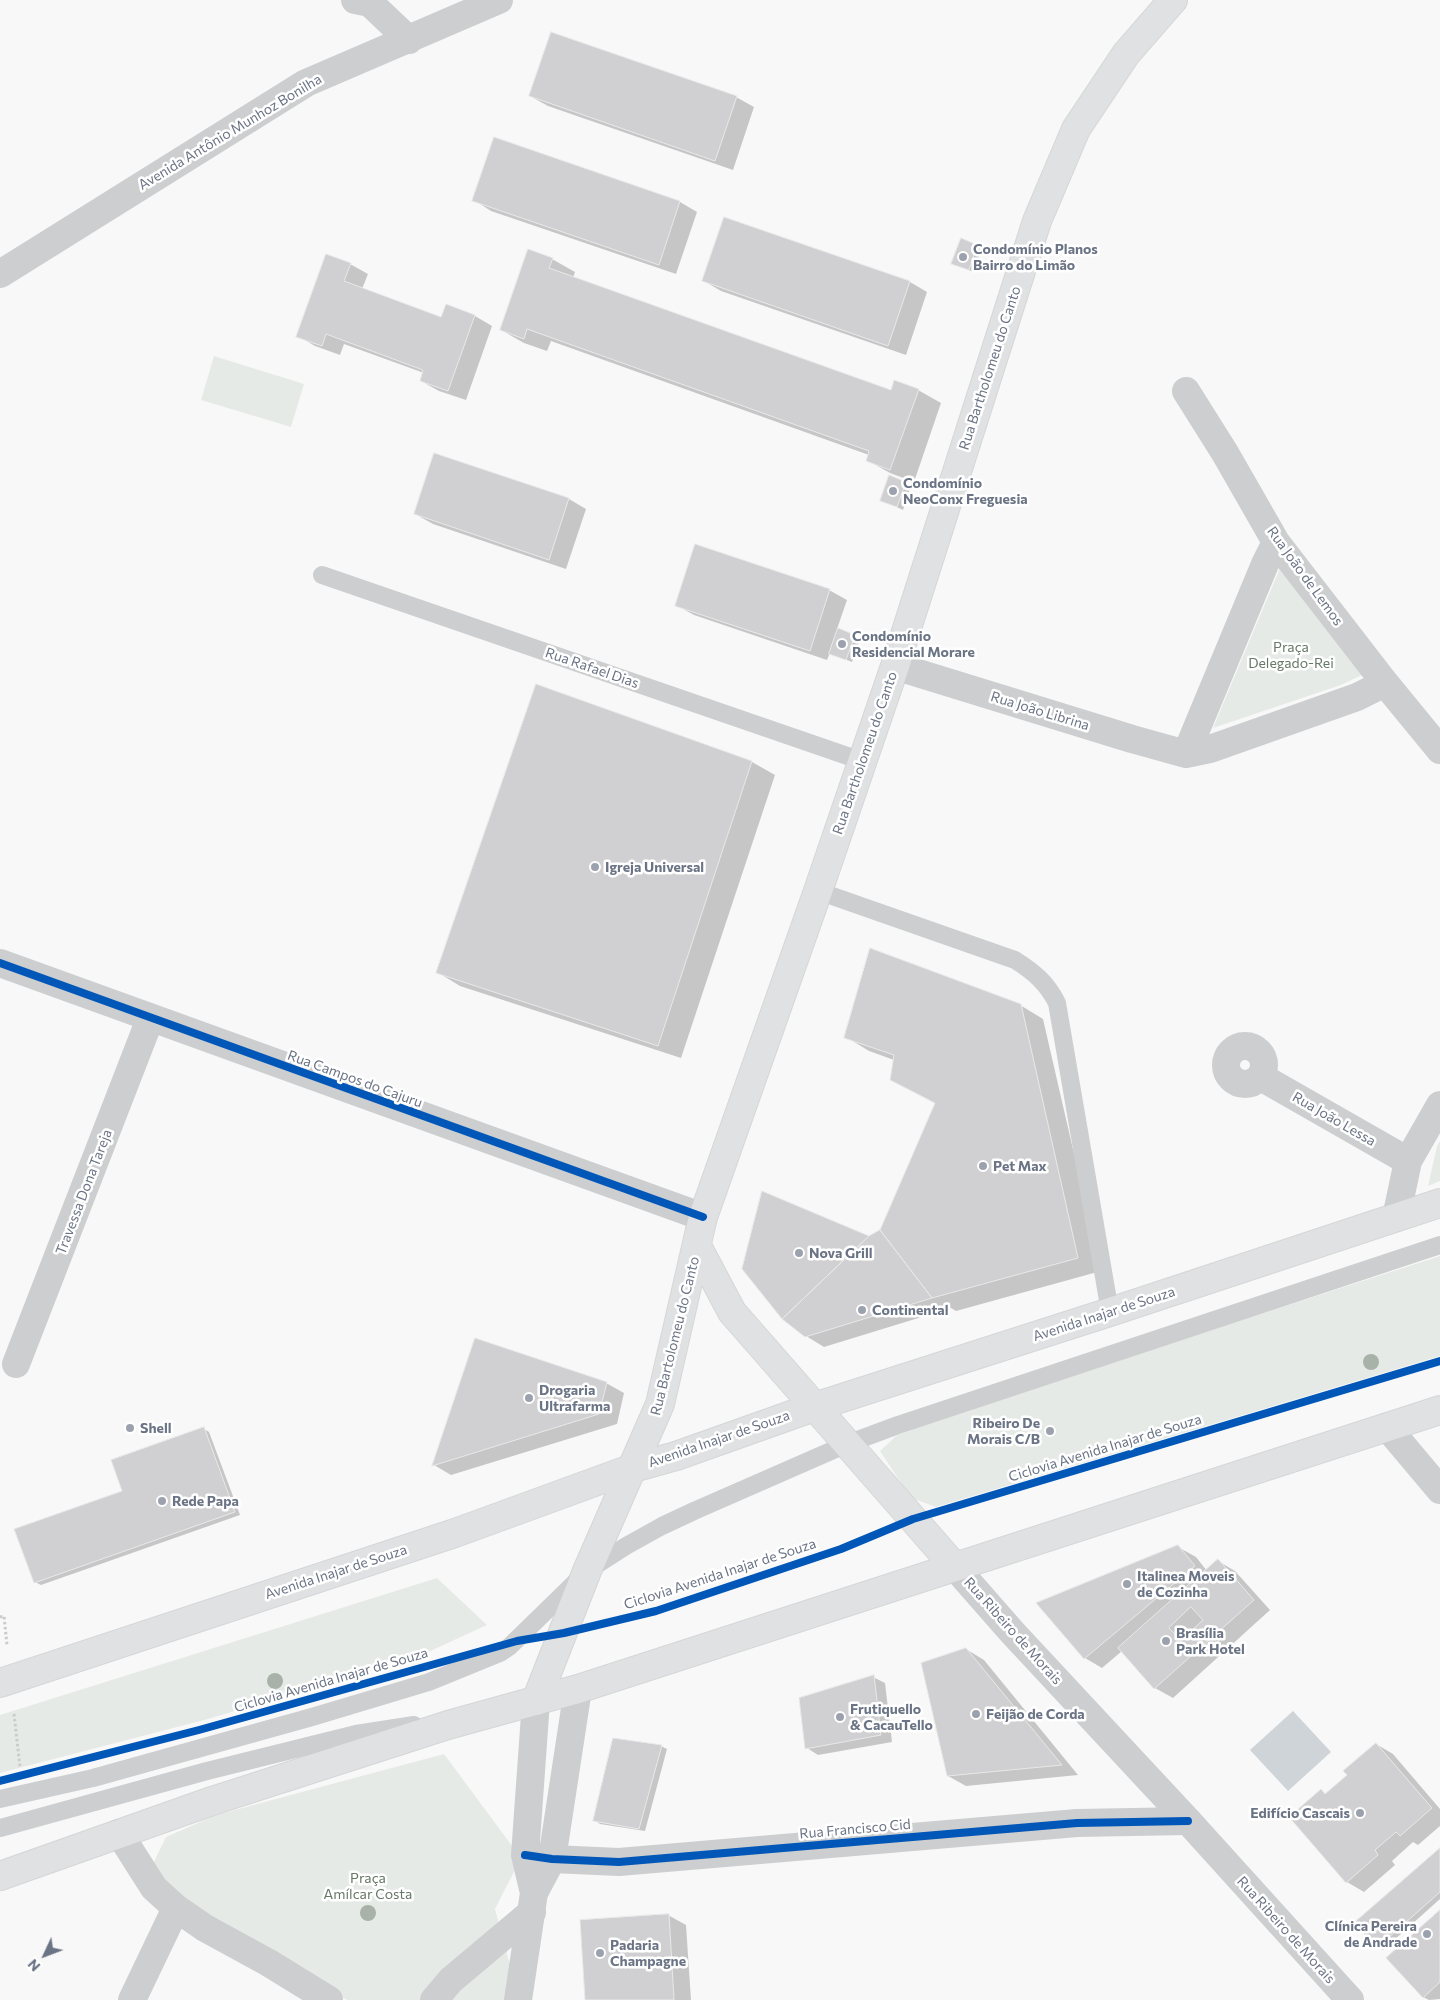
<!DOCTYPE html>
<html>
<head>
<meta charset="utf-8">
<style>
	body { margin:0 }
	#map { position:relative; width:1440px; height:2000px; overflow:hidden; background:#f8f8f8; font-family:Commissioner,sans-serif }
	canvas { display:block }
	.north { position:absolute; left:20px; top:1930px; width:50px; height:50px; -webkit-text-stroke:4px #fff; paint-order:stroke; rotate:227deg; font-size:14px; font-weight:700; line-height:20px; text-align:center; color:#6b7485 }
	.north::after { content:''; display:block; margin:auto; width:18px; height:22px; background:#6b7485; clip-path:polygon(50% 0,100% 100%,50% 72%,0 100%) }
</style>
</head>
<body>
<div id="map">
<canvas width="1440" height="2000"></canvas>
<div class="north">N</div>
</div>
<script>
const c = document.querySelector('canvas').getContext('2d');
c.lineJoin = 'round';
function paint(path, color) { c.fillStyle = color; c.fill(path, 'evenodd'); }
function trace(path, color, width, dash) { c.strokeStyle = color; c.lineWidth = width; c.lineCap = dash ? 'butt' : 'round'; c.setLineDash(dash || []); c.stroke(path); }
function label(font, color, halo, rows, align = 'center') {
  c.font = font + ' Commissioner,sans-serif'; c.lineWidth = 5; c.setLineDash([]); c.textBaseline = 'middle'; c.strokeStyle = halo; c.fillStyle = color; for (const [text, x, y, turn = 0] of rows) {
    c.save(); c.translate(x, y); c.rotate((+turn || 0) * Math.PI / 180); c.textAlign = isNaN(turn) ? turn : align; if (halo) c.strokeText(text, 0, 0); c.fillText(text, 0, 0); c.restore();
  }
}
paint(new Path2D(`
	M214 356 304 384 291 427 201 400Z
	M1280 568 1362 675 1341 685 1213 728Z
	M1440 1141V1181L1428 1186 1437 1146Z
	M1440 1256V1356L936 1507 911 1498 880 1451 896 1436 942 1417Z
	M437 1578 487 1625 415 1658 208 1719 0 1773V1715Z
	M444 1754 521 1858 495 1909 513 1976 508 2000H347L181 1901 150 1870 166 1837 216 1815Z`), '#e6eae6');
paint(new Path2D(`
	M1293 1711 1331 1752 1288 1791 1250 1750Z`), '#cfd4d8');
paint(new Path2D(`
	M530 96 736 97 754 107 733 170 548 106Z
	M495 138 680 202 697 212 676 274 491 211 474 200Z
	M961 240 982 249 974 272 958 266Z
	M552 259 575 272 573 278 892 392 918 390 941 403 914 482 890 473 867 460 869 455 551 341 547 351 524 343 501 330Z
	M350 264 368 274 362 289 442 318 447 305 475 316 492 326 466 400 439 391 421 381 424 373 344 344 340 355 315 346 298 336Z
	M704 281 910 282 927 292 906 355 721 291Z
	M890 477 911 486 903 510 882 500Z
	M569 499 586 509 566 569 433 524 415 514Z
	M829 590 847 600 837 629 860 639 852 662 830 653 827 660 694 615 676 605Z
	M537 686 752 762 775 775 681 1058 460 986 437 972Z
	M1020 1005 1043 1019 1101 1271 956 1311 951 1308 824 1347 806 1336 869 1237 882 1230 936 1104 891 1079 894 1060 869 1051 846 1037Z
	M606 1383 624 1393 617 1424 451 1475 434 1465Z
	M204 1429 209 1432 240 1515 41 1585 35 1582 124 1491Z
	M1178 1547 1196 1557 1207 1571 1218 1561 1235 1571 1270 1610 1173 1698 1155 1688 1122 1651 1102 1668 1085 1658Z
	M966 1649 984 1660 1078 1775 966 1786 948 1776Z
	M873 1677 885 1683 892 1742 818 1755 807 1748Z
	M1376 1744 1393 1754 1440 1809V1826L1418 1845 1413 1842 1392 1861 1395 1865 1364 1892 1347 1882 1321 1791 1327 1794 1349 1775Z
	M661 1746 667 1749 645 1831 600 1824 594 1820Z
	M1440 1850V1899L1383 1950 1378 1947Z
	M1440 1912V1999L1429 2000 1423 1997Z
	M668 1915 686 1925 691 2000H586Z`), '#0003');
const building = new Path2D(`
	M551 32 737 96 715 161 529 96Z
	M494 137 680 201 659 265 472 201Z
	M724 217 910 281 888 346 702 281Z
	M961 238 977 245 969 270 951 264Z
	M528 249 553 258 549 268 891 390 894 380 919 389 890 470 866 461 869 451 527 329 524 339 500 330Z
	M326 254 351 263 344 281 441 317 446 304 475 315 448 391 420 381 423 370 326 334 322 346 296 337Z
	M434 453 569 498 549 560 414 514Z
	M889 475 906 482 897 507 880 501Z
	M695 544 830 589 810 651 675 606Z
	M838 628 855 635 846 660 829 654Z
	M536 684 752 761 658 1046 436 973Z
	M870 948 1021 1004 1078 1258 932 1298 880 1230 935 1103 890 1080 894 1055 844 1038Z
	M762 1191 869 1236 782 1319 742 1269Z
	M880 1230 932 1298 805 1337 782 1319 869 1236Z
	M475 1338 607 1382 599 1414 432 1466Z
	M204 1427 235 1512 34 1583 14 1529 122 1491 111 1460Z
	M1178 1545 1195 1566 1084 1659 1036 1603Z
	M1218 1559 1254 1600 1154 1689 1118 1648Z
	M1191 1607 1203 1620 1181 1640 1169 1628Z
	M966 1648 1062 1765 947 1776 921 1663Z
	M874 1675 881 1735 805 1749 799 1698Z
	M613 1738 662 1745 639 1829 593 1821Z
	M1376 1743 1432 1808 1400 1836 1396 1832 1375 1850 1378 1855 1346 1883 1289 1817 1321 1789 1325 1794 1347 1775 1343 1771Z
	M1440 1848V1892L1377 1948 1354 1923Z
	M1440 1910V1982L1423 1998 1386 1958Z
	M669 1914 674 2000H585L580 1920Z`);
paint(building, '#d0d0d2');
trace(building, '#e8e8e8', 1);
const secondary = new Path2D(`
	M697 1246 732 1312 955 1567
	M536 1701 587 1571 660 1404 703 1217 818 891 895 666 1037 221 1076 129 1126 54 1173 0`);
const primary = new Path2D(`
	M0 1683 455 1533 633 1468 676 1456 814 1407 1110 1312 1440 1203
	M0 1876 212 1801 448 1725 578 1689 1440 1410`);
trace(secondary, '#d5d6d6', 30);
trace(primary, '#d5d6d7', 30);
trace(new Path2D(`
	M0 1617 4 1616 7 1645
	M14 1714 20 1767`), '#cacbcc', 3, [2.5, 2.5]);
trace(new Path2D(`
	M322 575 862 761
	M818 891 1015 960C1034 972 1047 983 1057 1003L1110 1312
	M0 1799 93 1778 312 1717 429 1682 500 1653 509 1647 587 1571 626 1546 662 1526 694 1511 847 1444 898 1425 1440 1245
	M0 1828 207 1771 356 1734 414 1725`), '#cdcecf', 18);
trace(new Path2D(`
	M355 0 370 3 409 40
	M1186 391 1225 453 1276 542 1385 683 1440 750
	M895 666 1132 739 1186 754 1210 749 1357 697 1385 683
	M1186 754 1265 564 1276 542
	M0 963 703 1217
	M1226 1065a19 19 0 1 1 38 0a19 19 0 1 1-38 0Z
	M1261 1077 1408 1161
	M1396 1218 1408 1161 1440 1105
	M16 1364 150 1019
	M1387 1427 1440 1490
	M119 1833 154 1888 176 1908 205 1928 269 1963 329 2000
	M529 1855 552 1859 619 1862 1077 1823 1188 1821
	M132 2000 176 1908
	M434 2000 451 1980 532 1912`), '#cdcecf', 28);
trace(new Path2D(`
	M0 274 306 83 499 0
	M955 1567 1012 1632 1188 1821 1350 2000
	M534 1893 525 1855 536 1701
	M518 2000 534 1893 552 1859 578 1689`), '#cdcecf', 28);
trace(secondary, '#e0e1e2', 28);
trace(primary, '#e0e1e2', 28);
trace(new Path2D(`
	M0 963 703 1217
	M0 1781 199 1730 517 1641 564 1633 656 1611 841 1549 913 1519 1440 1361
	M525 1855 552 1859 619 1862 1077 1823 1188 1821`), '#0057b8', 8);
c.fillStyle = '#a8b2a8';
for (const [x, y] of [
	[1371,1362],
	[275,1681],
	[368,1913]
]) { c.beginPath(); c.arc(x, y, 8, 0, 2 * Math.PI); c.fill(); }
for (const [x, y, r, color] of [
	[963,257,5,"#9ca2ad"],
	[893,491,5,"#9ca2ad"],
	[842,644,5,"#9ca2ad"],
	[595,867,5,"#9ca2ad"],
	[983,1166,5,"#9ca2ad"],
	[799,1253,5,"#9ca2ad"],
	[862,1310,5,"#9ca2ad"],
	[529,1398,5,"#9ca2ad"],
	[130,1428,5,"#9ca2ad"],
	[1050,1431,5,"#9ca2ad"],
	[162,1501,5,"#9ca2ad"],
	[1127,1584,5,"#9ca2ad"],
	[1166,1641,5,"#9ca2ad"],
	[976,1714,5,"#9ca2ad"],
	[840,1717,5,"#9ca2ad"],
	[1360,1813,5,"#9ca2ad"],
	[1427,1934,5,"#9ca2ad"],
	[600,1953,5,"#9ca2ad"]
]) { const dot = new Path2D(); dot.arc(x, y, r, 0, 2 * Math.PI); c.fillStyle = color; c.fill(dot); trace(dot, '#fff', 2); }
label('14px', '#6b7485', '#fff', [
	["Avenida Antônio Munhoz Bonilha",230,132,-31],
	["Rua Bartholomeu do Canto",990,368,-72],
	["Rua João de Lemos",1305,576,54],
	["Rua Rafael Dias",592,668,19],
	["Rua João Librina",1040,711,17],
	["Rua Bartholomeu do Canto",865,753,-71],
	["Rua Campos do Cajuru",355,1079,20],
	["Rua João Lessa",1334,1119,30],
	["Travessa Dona Tareja",84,1192,-69],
	["Avenida Inajar de Souza",1104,1314,-18],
	["Rua Bartolomeu do Canto",675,1336,-76],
	["Avenida Inajar de Souza",719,1439,-19],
	["Ciclovia Avenida Inajar de Souza",1105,1448,-17],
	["Avenida Inajar de Souza",336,1572,-18],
	["Ciclovia Avenida Inajar de Souza",720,1574,-18],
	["Rua Ribeiro de Morais",1013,1631,48],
	["Ciclovia Avenida Inajar de Souza",331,1680,-16],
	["Rua Francisco Cid",855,1829,-5],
	["Rua Ribeiro de Morais",1286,1930,48]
]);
label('bold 14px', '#6b7485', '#fff', [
	["Condomínio Planos",973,249],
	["Bairro do Limão",973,265],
	["Condomínio",903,483],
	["NeoConx Freguesia",903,499],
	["Condomínio",852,636],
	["Residencial Morare",852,652],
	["Igreja Universal",605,867],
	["Pet Max",993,1166],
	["Nova Grill",809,1253],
	["Continental",872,1310],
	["Drogaria",539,1390],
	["Ultrafarma",539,1406],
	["Ribeiro De",1040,1423,"right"],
	["Morais C/B",1040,1439,"right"],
	["Shell",140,1428],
	["Rede Papa",172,1501],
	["Italinea Moveis",1137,1576],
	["de Cozinha",1137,1592],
	["Brasília",1176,1633],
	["Park Hotel",1176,1649],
	["Frutiquello",850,1709],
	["& CacauTello",850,1725],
	["Feijão de Corda",986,1714],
	["Edifício Cascais",1350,1813,"right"],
	["Clínica Pereira",1417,1926,"right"],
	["de Andrade",1417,1942,"right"],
	["Padaria",610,1945],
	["Champagne",610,1961]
], 'left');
label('14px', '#667866', '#fff', [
	["Praça",1291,647],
	["Delegado-Rei",1291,663],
	["Praça",368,1878],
	["Amílcar Costa",368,1894]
]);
</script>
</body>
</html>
